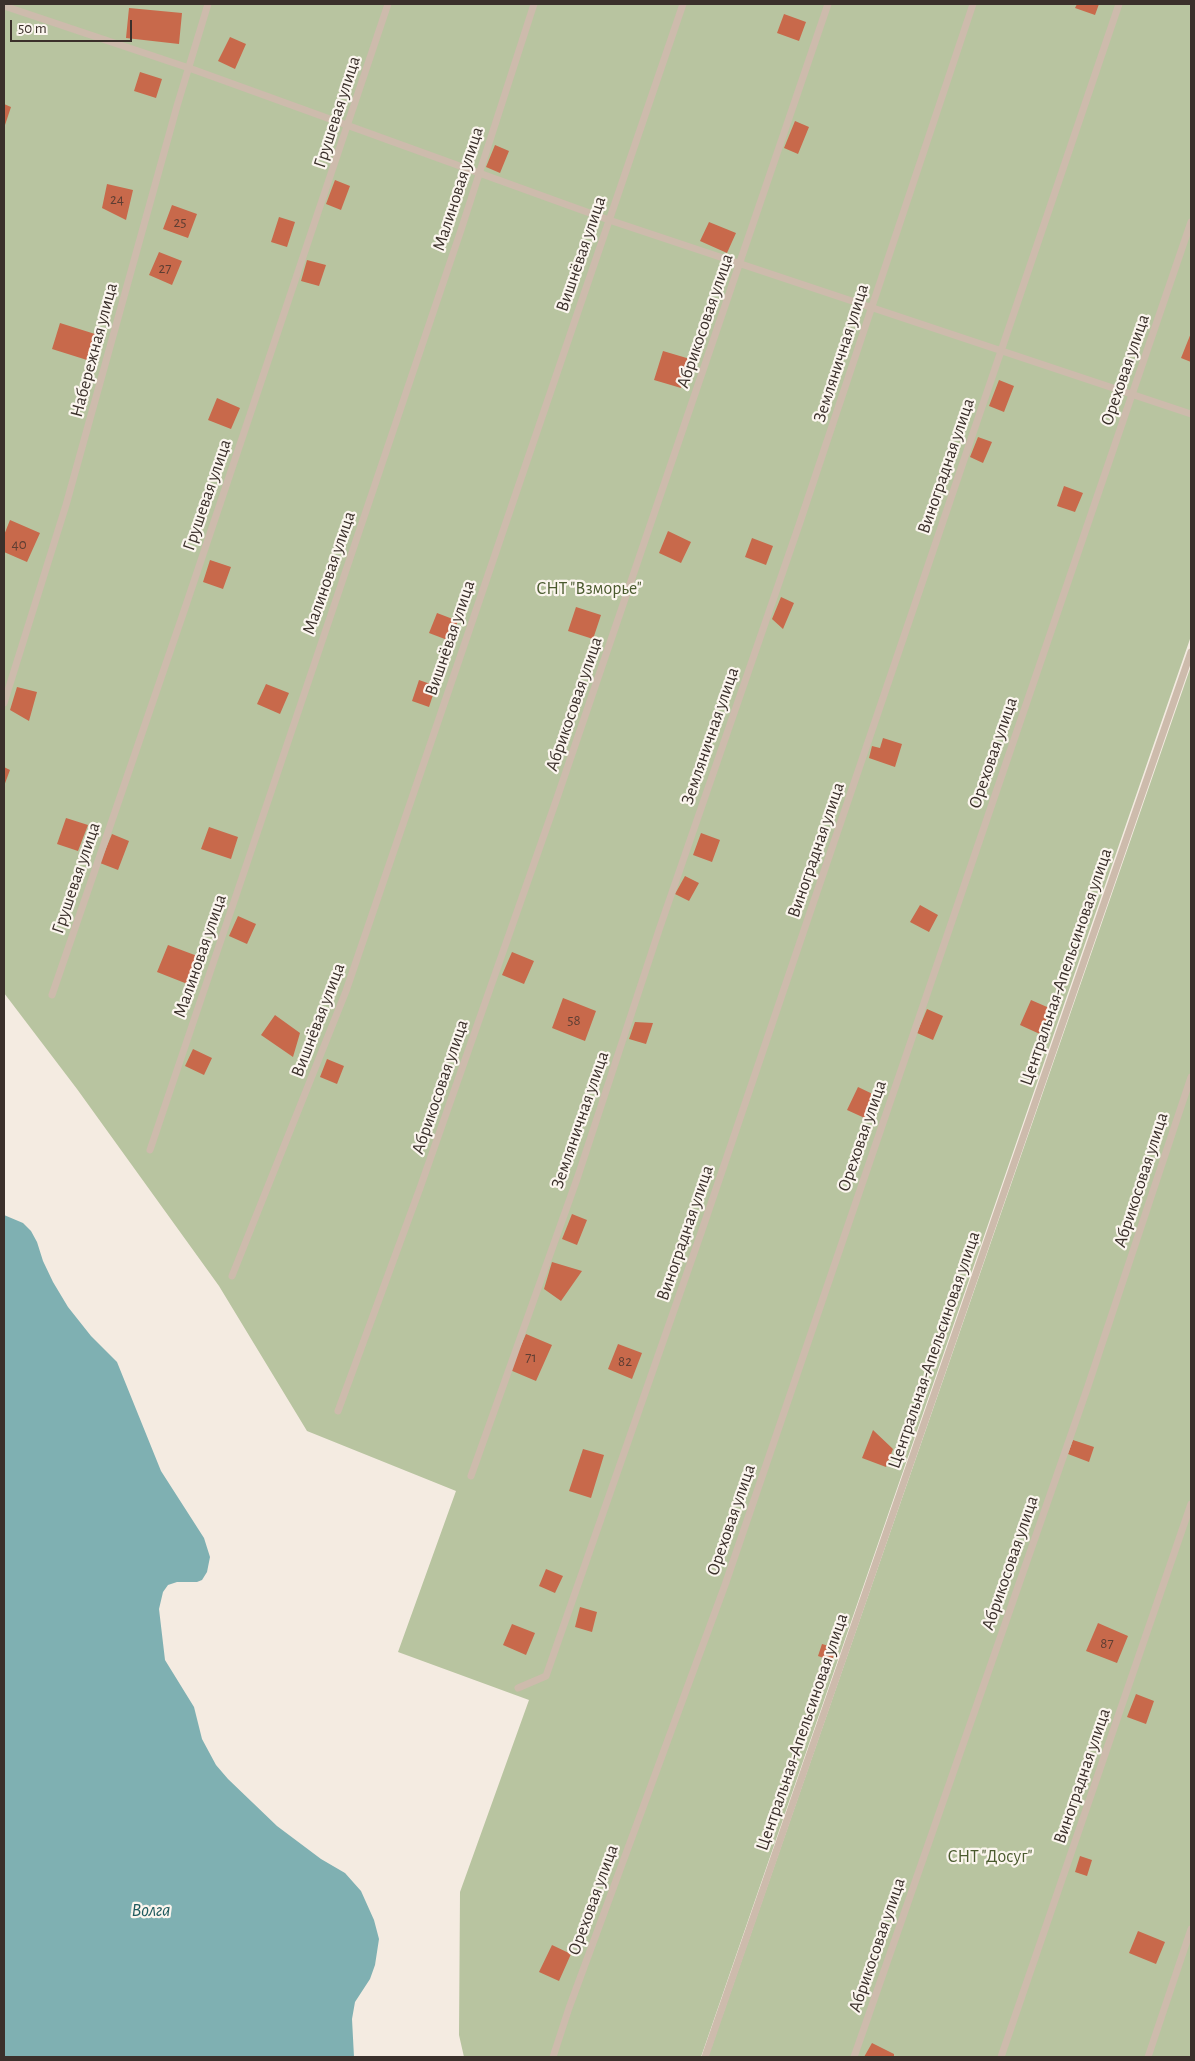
<!DOCTYPE html>
<html>
<head>
<meta charset="utf-8">
<style>
	body { margin:0 }
	#map { position:relative; width:1195px; height:2061px; overflow:hidden; background:#f4ebe1; font-family:"Alegreya Sans",sans-serif }
	canvas { display:block }
	.frame { position:absolute; inset:0; border:5px solid #3b302b; pointer-events:none }
	.scale { position:absolute; left:10px; top:20px; width:122px; height:22px; box-sizing:border-box; border:2px solid #3b302b; border-top:0; padding-left:6px; font-size:15px; line-height:18px; white-space:nowrap; color:#3b302b; -webkit-text-stroke:4px #fbf5ee; paint-order:stroke }
</style>
</head>
<body>
<div id="map">
<canvas width="1195" height="2061"></canvas>
<div class="frame"></div>
<div class="scale">50 m</div>
</div>
<script>
const c = document.querySelector('canvas').getContext('2d');
c.lineJoin = 'round';
function paint(path, color) { c.fillStyle = color; c.fill(path, 'evenodd'); }
function trace(path, color, width, dash) { c.strokeStyle = color; c.lineWidth = width; c.lineCap = dash ? 'butt' : 'round'; c.setLineDash(dash || []); c.stroke(path); }
function label(font, color, halo, rows, align = 'center') {
  c.font = font + ' "Alegreya Sans",sans-serif'; c.lineWidth = 4.5; c.setLineDash([]); c.textBaseline = 'middle'; c.strokeStyle = halo; c.fillStyle = color; for (const [text, x, y, turn = 0] of rows) {
    c.save(); c.translate(x, y); c.rotate((+turn || 0) * Math.PI / 180); c.textAlign = isNaN(turn) ? turn : align; if (halo) c.strokeText(text, 0, 0); c.fillText(text, 0, 0); c.restore();
  }
}
paint(new Path2D(`
	M4 4H1191V636L701 2057H464L459 2035 460 1892 529 1700 398 1652 456 1491 307 1431 219 1286 77 1089 4 993Z
	M1191 666V2057H708Z`), '#b8c4a0');
paint(new Path2D(`
	M4 1215 23 1223 31 1231 37 1242 43 1261 53 1282 68 1307 91 1336 117 1362 161 1471 204 1538 210 1557 207 1572 202 1580 197 1582H177L168 1585 163 1592 159 1609 165 1660 194 1707 202 1739 216 1765 228 1779 277 1826 321 1859 345 1873 361 1891 374 1920 379 1939 375 1965 370 1979 355 2002 352 2019 354 2057H4Z`), '#7fb0b2');
paint(new Path2D(`
	M1077 4H1099L1095 15 1075 8Z
	M129 8 182 13 179 44 126 38Z
	M784 14 806 22 799 41 777 33Z
	M230 37 246 44 235 69 218 61Z
	M140 72 162 79 156 98 134 91Z
	M4 104 11 107 4 128Z
	M795 121 809 127 798 154 784 148Z
	M495 145 509 151 500 173 486 167Z
	M335 180 350 186 341 210 326 204Z
	M107 184 133 190 126 220 102 208Z
	M172 205 197 214 188 238 163 229Z
	M279 217 295 222 287 247 271 242Z
	M709 222 736 233 727 253 700 241Z
	M159 252 182 261 172 285 149 275Z
	M307 260 326 265 319 286 301 281Z
	M60 323 95 334 87 360 52 349Z
	M1191 333V362L1181 358Z
	M663 351 690 359 681 388 654 380Z
	M999 380 1014 386 1004 412 989 406Z
	M217 398 240 408 231 429 208 420Z
	M978 437 992 442 983 463 970 457Z
	M1064 486 1083 493 1075 512 1057 506Z
	M10 520 40 533 27 562 4 552V535Z
	M668 531 691 542 681 563 659 553Z
	M752 538 773 546 766 565 745 557Z
	M210 560 231 567 223 589 203 582Z
	M781 597 794 603 783 629 772 619Z
	M576 607 601 615 593 639 568 631Z
	M437 613 458 621 450 641 429 633Z
	M419 680 436 686 429 707 412 701Z
	M266 684 289 693 280 714 257 704Z
	M17 687 37 692 29 721 10 710Z
	M883 738 902 744 895 767 869 758 872 746 880 748Z
	M4 767 10 770 4 786Z
	M66 818 88 825 78 851 57 844Z
	M209 827 238 837 231 859 201 849Z
	M701 833 720 840 712 862 693 855Z
	M112 834 129 841 118 870 100 863Z
	M685 876 699 883 689 901 675 894Z
	M920 905 938 915 929 932 910 922Z
	M238 916 256 924 247 944 229 936Z
	M168 945 200 957 190 985 157 972Z
	M512 952 534 961 524 984 502 975Z
	M563 998 596 1011 585 1041 552 1028Z
	M1031 1000 1054 1010 1042 1035 1020 1025Z
	M927 1009 943 1016 933 1040 917 1033Z
	M275 1015 300 1033 293 1057 261 1035Z
	M635 1022 653 1023 646 1044 629 1039Z
	M193 1049 212 1058 204 1075 185 1066Z
	M327 1059 344 1066 337 1084 320 1077Z
	M858 1087 879 1097 869 1120 847 1110Z
	M572 1214 587 1220 577 1245 562 1239Z
	M552 1262 582 1271 561 1301 544 1289Z
	M526 1334 552 1345 536 1381 510 1370Z
	M618 1344 642 1353 632 1379 608 1369Z
	M873 1430 893 1449 886 1467 862 1458Z
	M1073 1440 1094 1447 1089 1462 1068 1454Z
	M583 1449 604 1455 591 1498 569 1491Z
	M546 1569 563 1576 555 1593 539 1586Z
	M580 1607 597 1612 592 1632 575 1627Z
	M1098 1623 1128 1636 1117 1663 1086 1651Z
	M512 1624 535 1633 526 1655 503 1645Z
	M822 1644 836 1648 832 1661 818 1656Z
	M1136 1694 1154 1701 1146 1724 1127 1717Z
	M1080 1856 1092 1860 1087 1876 1075 1872Z
	M1138 1931 1165 1942 1156 1964 1129 1953Z
	M552 1945 571 1954 559 1981 539 1972Z
	M872 2043 894 2054V2057H864Z`), '#c8694b');
trace(new Path2D(`
	M4 6 189 68 609 220 1191 414
	M4 703 66 505 177 106 208 4
	M52 995 184 611 388 4
	M150 1150 461 230 534 4
	M232 1276 346 991 683 4
	M338 1411 420 1188 557 798 828 4
	M471 1476 578 1176 659 930 799 525 973 4
	M518 1688 546 1676 701 1233 1119 4
	M553 2057 569 2008 725 1585 1191 222
	M705 2057 1191 652
	M854 2057 1088 1386 1191 1077
	M1001 2057 1191 1504
	M1148 2057 1191 1929`), '#cdbbac', 7);
label('15px', '#5e3e33', null, [
	["24",117,199],
	["25",180,222],
	["27",165,268],
	["40",19,544],
	["58",574,1020],
	["71",531,1357],
	["82",625,1361],
	["87",1107,1643]
]);
label('18px', '#3b302b', '#fbf5ee', [
	["Грушевая улица",337,112,-72],
	["Малиновая улица",458,189,-72],
	["Вишнёвая улица",581,254,-71],
	["Абрикосовая улица",705,321,-71],
	["Набережная улица",94,350,-75],
	["Земляничная улица",841,353,-72],
	["Ореховая улица",1125,370,-71],
	["Виноградная улица",946,466,-71],
	["Грушевая улица",207,495,-71],
	["Малиновая улица",329,573,-71],
	["Вишнёвая улица",450,638,-71],
	["Абрикосовая улица",574,704,-71],
	["Земляничная улица",710,736,-71],
	["Ореховая улица",993,753,-71],
	["Виноградная улица",816,850,-71],
	["Грушевая улица",76,878,-71],
	["Малиновая улица",200,956,-71],
	["Центральная-Апельсиновая улица",1066,967,-71],
	["Вишнёвая улица",318,1020,-69],
	["Абрикосовая улица",440,1087,-71],
	["Земляничная улица",580,1120,-71],
	["Ореховая улица",862,1136,-71],
	["Абрикосовая улица",1141,1180,-72],
	["Виноградная улица",685,1233,-71],
	["Центральная-Апельсиновая улица",934,1350,-71],
	["Ореховая улица",731,1520,-71],
	["Абрикосовая улица",1010,1563,-71],
	["Центральная-Апельсиновая улица",802,1732,-71],
	["Виноградная улица",1082,1776,-71],
	["Ореховая улица",593,1900,-70],
	["Абрикосовая улица",877,1945,-71]
]);
label('18px', '#4a5a2e', '#fbf5ee', [
	["СНТ \"Взморье\"",589,589],
	["СНТ \"Досуг\"",990,1857]
]);
label('italic 19px', '#1f5a5e', '#fbf5ee', [
	["Волга",151,1910]
]);
</script>
</body>
</html>
